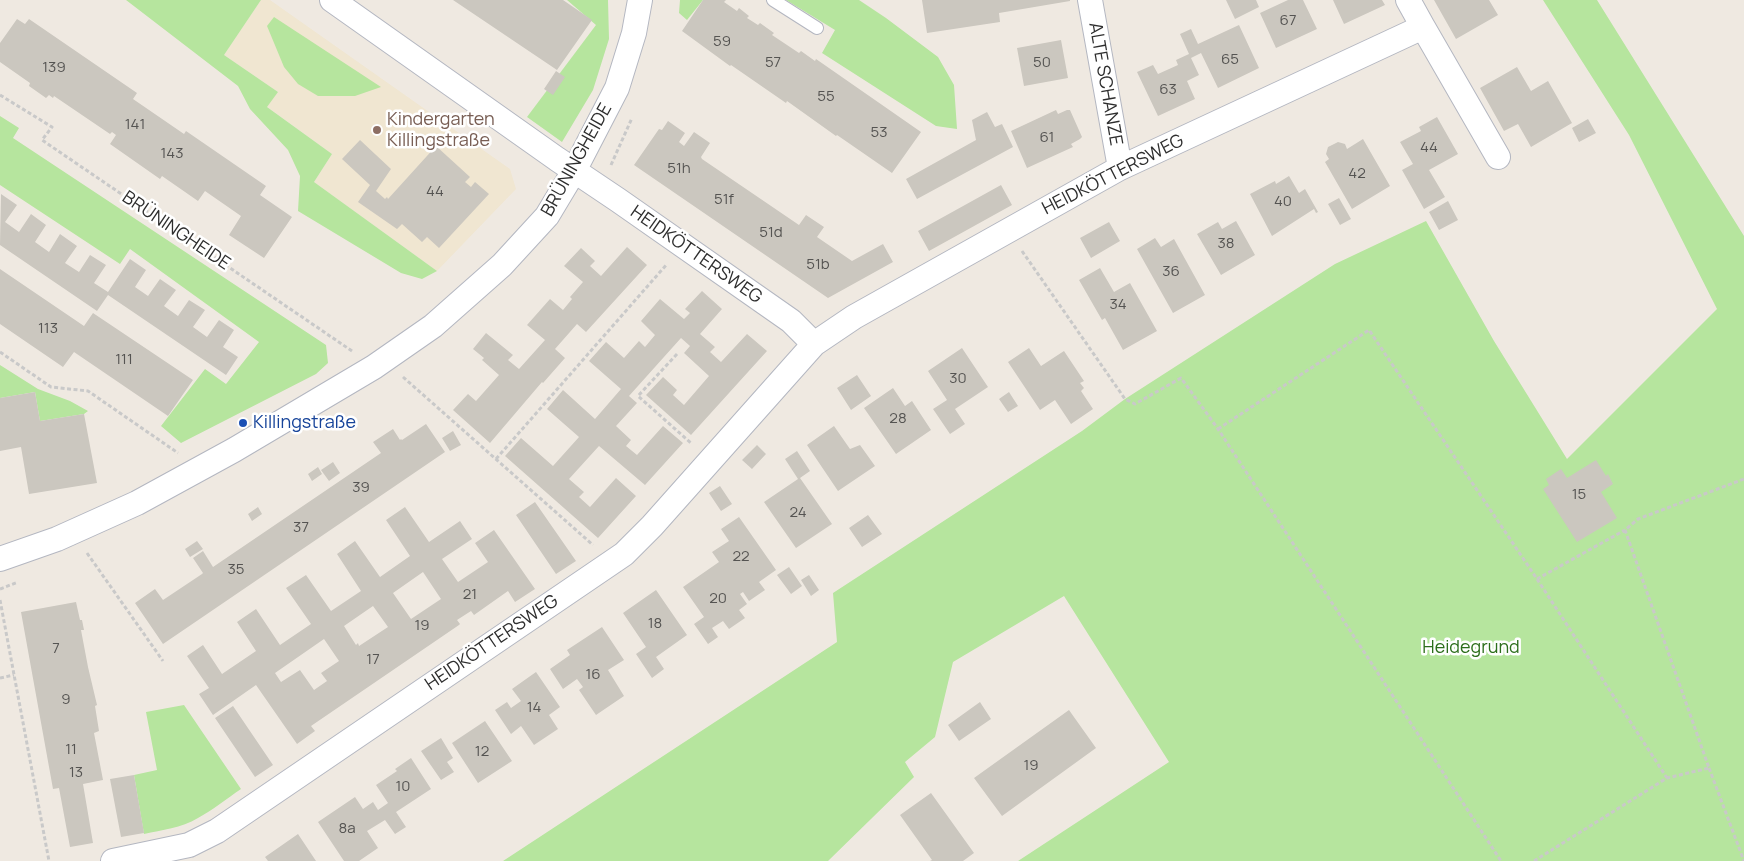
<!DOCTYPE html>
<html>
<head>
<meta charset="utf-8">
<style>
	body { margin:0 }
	canvas { display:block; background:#efe9e1 }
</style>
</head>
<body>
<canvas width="1744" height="861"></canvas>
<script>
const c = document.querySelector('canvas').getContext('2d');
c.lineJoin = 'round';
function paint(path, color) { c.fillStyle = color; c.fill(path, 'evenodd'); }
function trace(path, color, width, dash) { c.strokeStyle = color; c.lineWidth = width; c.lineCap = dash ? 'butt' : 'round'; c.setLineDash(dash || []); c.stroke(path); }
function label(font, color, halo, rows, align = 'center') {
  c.font = font + ' Manrope,sans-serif'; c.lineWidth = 5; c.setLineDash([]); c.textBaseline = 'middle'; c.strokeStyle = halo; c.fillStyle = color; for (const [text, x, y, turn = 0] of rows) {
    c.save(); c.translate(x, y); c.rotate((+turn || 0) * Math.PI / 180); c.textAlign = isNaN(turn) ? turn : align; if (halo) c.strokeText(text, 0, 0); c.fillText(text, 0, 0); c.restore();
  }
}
paint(new Path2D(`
	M261 0H270L510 169 516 189 437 271 314 182 332 154 266 106 278 92 224 55Z`), '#f0e6d1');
paint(new Path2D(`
	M126 0H261L224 55 278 92 267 107 332 154 314 182 437 271 422 279 401 273 298 211 300 176 288 150 250 109 238 86Z
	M567 0H608L609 39 593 90 562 142 527 117 596 25Z
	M680 0H703L687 20 679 13Z
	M786 0H859L886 18 938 57 954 85 957 129 936 126 822 53 835 30Z
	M1543 0H1597L1744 236V861H1018L1169 762 1064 596 953 662 935 737 905 762 914 777 828 861H503L837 642 833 593 1082 431 1125 399 1335 264 1426 221 1494 341 1567 459 1717 309 1629 135Z
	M274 17 381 87 355 96H318L298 84 284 67 267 26Z
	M0 116 19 128 13 138 326 345 328 363 316 374 181 443 161 426 205 369 226 384 259 342 130 249 120 264 0 185Z
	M0 365 38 389 70 401 88 411 84 414 40 421 35 392 0 398Z
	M184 705 241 789C226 799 213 810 198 818 181 828 162 830 144 834L134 775 157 770 146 712Z`), '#b6e59e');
paint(new Path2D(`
	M453 0H563L592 20 557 70Z
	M703 0H726L724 2 737 11 739 8 749 16 747 18 758 25 760 23 774 33 772 35 799 53 801 51 815 61 816 59 921 132 892 173 837 135 836 136 787 101 786 103 731 65 730 66 682 31Z
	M922 0H1070V1L999 13 1000 22 927 33Z
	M1226 0H1256L1259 7 1235 19Z
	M1288 0H1303L1317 29 1276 48 1260 13Z
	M1333 0H1382L1385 5 1344 24Z
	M1434 0H1489L1498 15 1456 39Z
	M17 19 25 24 29 19 137 93 133 99 184 134 186 131 266 186 260 195 292 217 264 258 229 235 241 216 205 191 198 201 162 176 160 179 110 144 116 135 112 132 110 134 54 96 53 98 49 95 46 98 29 86 30 83 0 62V43Z
	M1239 25 1259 68 1218 88 1201 53 1191 58 1199 75 1187 81 1195 99 1158 116 1137 72 1153 65 1158 74 1178 65 1176 60 1189 54 1180 34 1191 29 1198 44Z
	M1061 40 1068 78 1024 86 1017 48Z
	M1517 67 1531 91 1548 81 1572 123 1531 147 1518 124 1504 131 1480 88Z
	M556 71 565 77 553 95 544 89Z
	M1056 110 1058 114 1067 110H1070L1082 137 1080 139 1071 144 1073 147 1027 168 1011 131Z
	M987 112 995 127 1002 124 1013 147 917 199 906 179 976 140 972 120Z
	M1437 117 1458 154 1429 170 1445 197 1424 209 1402 170 1413 164 1400 142 1421 131 1419 127Z
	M1588 119 1596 133 1579 142 1572 128Z
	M668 121 685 133 679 142 684 146 694 132 710 143 701 157 702 159 799 225 806 215 824 227 817 237 852 261 883 244 893 262 828 298 634 165 659 129 662 130Z
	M1363 139 1390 186 1352 209 1325 162 1329 159 1326 154 1328 147 1338 142 1345 144 1347 149Z
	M360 140 391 169 376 191 385 199 387 197 388 199 436 146 470 177 465 182 471 187 475 182 489 194 439 248 427 237 422 242 402 224 397 229 358 202 370 185 342 159Z
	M1289 176 1299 193 1305 189 1318 212 1316 213 1314 209 1272 236 1250 194 1275 181 1276 184Z
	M1001 185 1012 205 929 251 918 231Z
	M1 194 17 205 5 222 19 232 31 214 46 225 35 242 49 252 60 234 77 246 65 263 79 272 90 255 106 265 94 283 108 292 130 259 146 270 135 287 148 296 160 279 176 290 164 306 178 316 189 300 205 310 193 327 207 337 219 320 234 330 223 347 238 357 226 375 108 295 97 311 0 245Z
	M1339 198 1351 219 1340 225 1328 204Z
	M1448 201 1458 220 1439 230 1429 212Z
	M1236 221 1255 255 1221 275 1197 234 1218 222 1222 229Z
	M1109 222 1120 241 1091 258 1080 238Z
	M1155 238 1161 247 1174 239 1205 295 1173 313 1137 249Z
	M627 247 647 265 586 332 577 324 555 349 565 358 543 383 542 382 490 443 453 410 468 394 476 401 499 375 482 360 484 358 473 349 486 333 513 355 508 360 519 369 545 340 527 325 550 299 563 310 572 299 570 297 583 282 564 266 581 248 595 261 590 266 601 276Z
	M1100 268 1114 292 1130 283 1157 331 1123 350 1105 318 1102 320 1079 280Z
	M0 269 84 326 93 313 193 380 168 416 74 352 63 367 0 324Z
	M702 291 722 309 700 334 715 347 710 352 721 362 747 334 767 351 691 435 646 395 663 377 677 390 673 395 684 405 709 376 684 353 690 346 681 338 629 396 637 403 616 426 631 440 626 446 637 455 663 426 683 443 645 485 599 446 569 479 584 492 579 497 590 507 616 478 636 496 598 538 505 456 521 438 553 466 579 437 547 409 563 390 595 419 621 389 589 361 606 342 624 358 639 341 645 347 655 335 641 321 660 299 684 319 690 313 685 309Z
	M962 348 988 387 955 409 965 424 950 434 933 409 947 400 928 371Z
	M1029 348 1041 366 1064 351 1084 381 1080 383 1084 388 1081 391 1093 409 1071 424 1055 400 1040 410 1008 362Z
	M857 375 871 396 851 410 837 388Z
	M893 388 905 406 912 401 931 430 896 454 864 408Z
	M35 392 40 421 84 414 97 483 29 494 21 447 0 451V398Z
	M1009 392 1018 406 1008 412 999 399Z
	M426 424 445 452 163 644 135 603 155 589 163 600 202 574 203 573 193 558 203 551 213 567 381 453 373 442 393 429 400 440 401 439 402 440Z
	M834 426 850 449 860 445 875 466 838 491 807 445Z
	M453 431 461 445 450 451 442 438Z
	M757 445 766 454 752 469 742 460Z
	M797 451 810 471 800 478 832 524 796 548 764 502 798 479 785 459Z
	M1596 460 1606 476 1608 474 1613 484 1601 492 1617 518 1577 542 1543 489 1549 485 1546 479 1561 469 1567 478Z
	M333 462 340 473 329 481 321 470Z
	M318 467 322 474 312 481 308 474Z
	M720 486 732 504 721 511 709 493Z
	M535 502 576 561 556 574 516 515Z
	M258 507 262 514 252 521 248 514Z
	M405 507 429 542 460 521 472 539 442 559 458 582 488 562 475 543 494 530 535 589 515 602 508 591 474 615 471 611 457 620 460 624 459 625 311 726 315 731 297 744 256 685 213 715 199 694 209 688 187 656 203 645 222 674 256 651 237 622 256 609 280 645 311 624 286 588 306 575 331 611 361 591 337 554 355 541 380 577 410 556 386 520ZM423 572 441 599 411 619 393 593ZM373 606 388 627 359 646 358 643 356 645 344 626ZM324 639 339 661 321 673 327 681 314 690 300 670 281 682 275 673Z
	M868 515 882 534 862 547 849 528Z
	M739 517 776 570 759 582 765 590 749 601 743 592 740 594 747 604 739 610 745 618 729 629 723 621 712 628 718 637 708 644 694 624 704 617 683 587 719 562 712 552 729 541 721 529Z
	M197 541 203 549 190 557 185 549Z
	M789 567 802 586 791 594 777 575Z
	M809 575 819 590 811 596 801 580Z
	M656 590 687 635 656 657 664 669 652 678 636 654 646 647 623 613Z
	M76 602 80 620H82L84 630H81L88 667 97 705 95 706 99 731 94 733 103 780 83 784 93 843 70 847 59 788 53 789 21 612Z
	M602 627 624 660 608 670 624 696 596 715 579 690 583 687 577 679 563 689 550 669 570 655 567 650Z
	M536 672 560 707 549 715 558 729 534 745 521 726 511 734 495 710 507 702 511 708 521 701 512 689Z
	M980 702 991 719 959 741 948 725Z
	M233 706 273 765 255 777 215 718Z
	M1069 710 1096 748 1002 816 974 778Z
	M485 721 512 761 478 783 452 743Z
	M441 738 453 758 447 762 454 772 441 780 421 751Z
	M411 758 431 789 396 812 406 827 395 834 385 820 367 831 378 848 359 861H344L318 822 355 797 363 809 373 802 378 810 388 803 376 785 397 771 395 769Z
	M134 775 144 833 121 837 110 779Z
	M931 793 974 853 963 861H930L932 860 900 815Z
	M298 834 316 861H268L265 857Z`), '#cbc7bf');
const service = new Path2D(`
	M773 0 817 28`);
const minor = new Path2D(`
	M332 0 557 159 618 200 791 321 814 344
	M1090 0 1120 168
	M1423 27 1498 157
	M0 559 57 539 137 503 234 450 374 367 433 326 502 265 547 216 574 171 617 88 634 33 640 0
	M113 861 189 845 217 831 624 554 652 526 814 344 854 317 1120 168 1423 27 1408 0`);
trace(service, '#b4b7c1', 14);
trace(minor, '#b4b7c1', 26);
trace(new Path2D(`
	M0 95 52 127 42 140 352 351
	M611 165 632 118
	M1022 251 1125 399 1135 404 1181 378 1218 429 1501 861
	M0 352 51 387 88 391 178 453
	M677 354 638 396 692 444
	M403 377 593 545
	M1218 429 1369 330 1537 579 1667 778
	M496 459 667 264
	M87 553 163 661
	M1537 579 1625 530
	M0 589 18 582
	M0 600 49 861
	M0 678 14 675
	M1709 768 1744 861
	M1534 861 1667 778 1709 768 1625 530 1638 519 1744 479`), '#c9c9c9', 3, [4, 2.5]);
trace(service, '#fff', 12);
trace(minor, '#fff', 24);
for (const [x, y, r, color] of [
	[377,130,5,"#8d6e63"],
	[243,423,5,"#1a4fb4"]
]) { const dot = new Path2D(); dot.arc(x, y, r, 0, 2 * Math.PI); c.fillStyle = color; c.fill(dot); trace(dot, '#fff', 2); }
label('15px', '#555452', null, [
	["67",1288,21],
	["59",722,42],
	["65",1230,60],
	["57",773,63],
	["50",1042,63],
	["139",54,68],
	["63",1168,90],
	["55",826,97],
	["141",135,125],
	["53",879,133],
	["61",1047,138],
	["44",1429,148],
	["143",172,154],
	["51h",679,169],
	["42",1357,174],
	["44",435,192],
	["51f",724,200],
	["40",1283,202],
	["51d",771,233],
	["38",1226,244],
	["51b",818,265],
	["36",1171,272],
	["34",1118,305],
	["113",48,329],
	["111",124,360],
	["30",958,379],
	["28",898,419],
	["39",361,488],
	["15",1579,495],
	["24",798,513],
	["37",301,528],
	["22",741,557],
	["35",236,570],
	["21",470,595],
	["20",718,599],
	["18",655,624],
	["19",422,626],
	["7",56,649],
	["17",373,660],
	["16",593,675],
	["9",66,700],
	["14",534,708],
	["11",71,750],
	["12",482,752],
	["19",1031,766],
	["13",76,773],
	["10",403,787],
	["8a",347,829]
]);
label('18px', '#2e2e2e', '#fff', [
	["ALTE SCHANZE",1105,84,80],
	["BRÜNINGHEIDE",577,160,-61],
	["HEIDKÖTTERSWEG",1113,175,-27],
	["BRÜNINGHEIDE",176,231,34],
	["HEIDKÖTTERSWEG",696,255,35],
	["HEIDKÖTTERSWEG",492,643,-34]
]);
label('18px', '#785e54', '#fff', [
	["Kindergarten",387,120],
	["Killingstraße",387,141]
], 'left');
label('18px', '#164399', '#fff', [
	["Killingstraße",253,423]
], 'left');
label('18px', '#2c6e1b', '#fff', [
	["Heidegrund",1471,648]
]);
</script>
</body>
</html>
